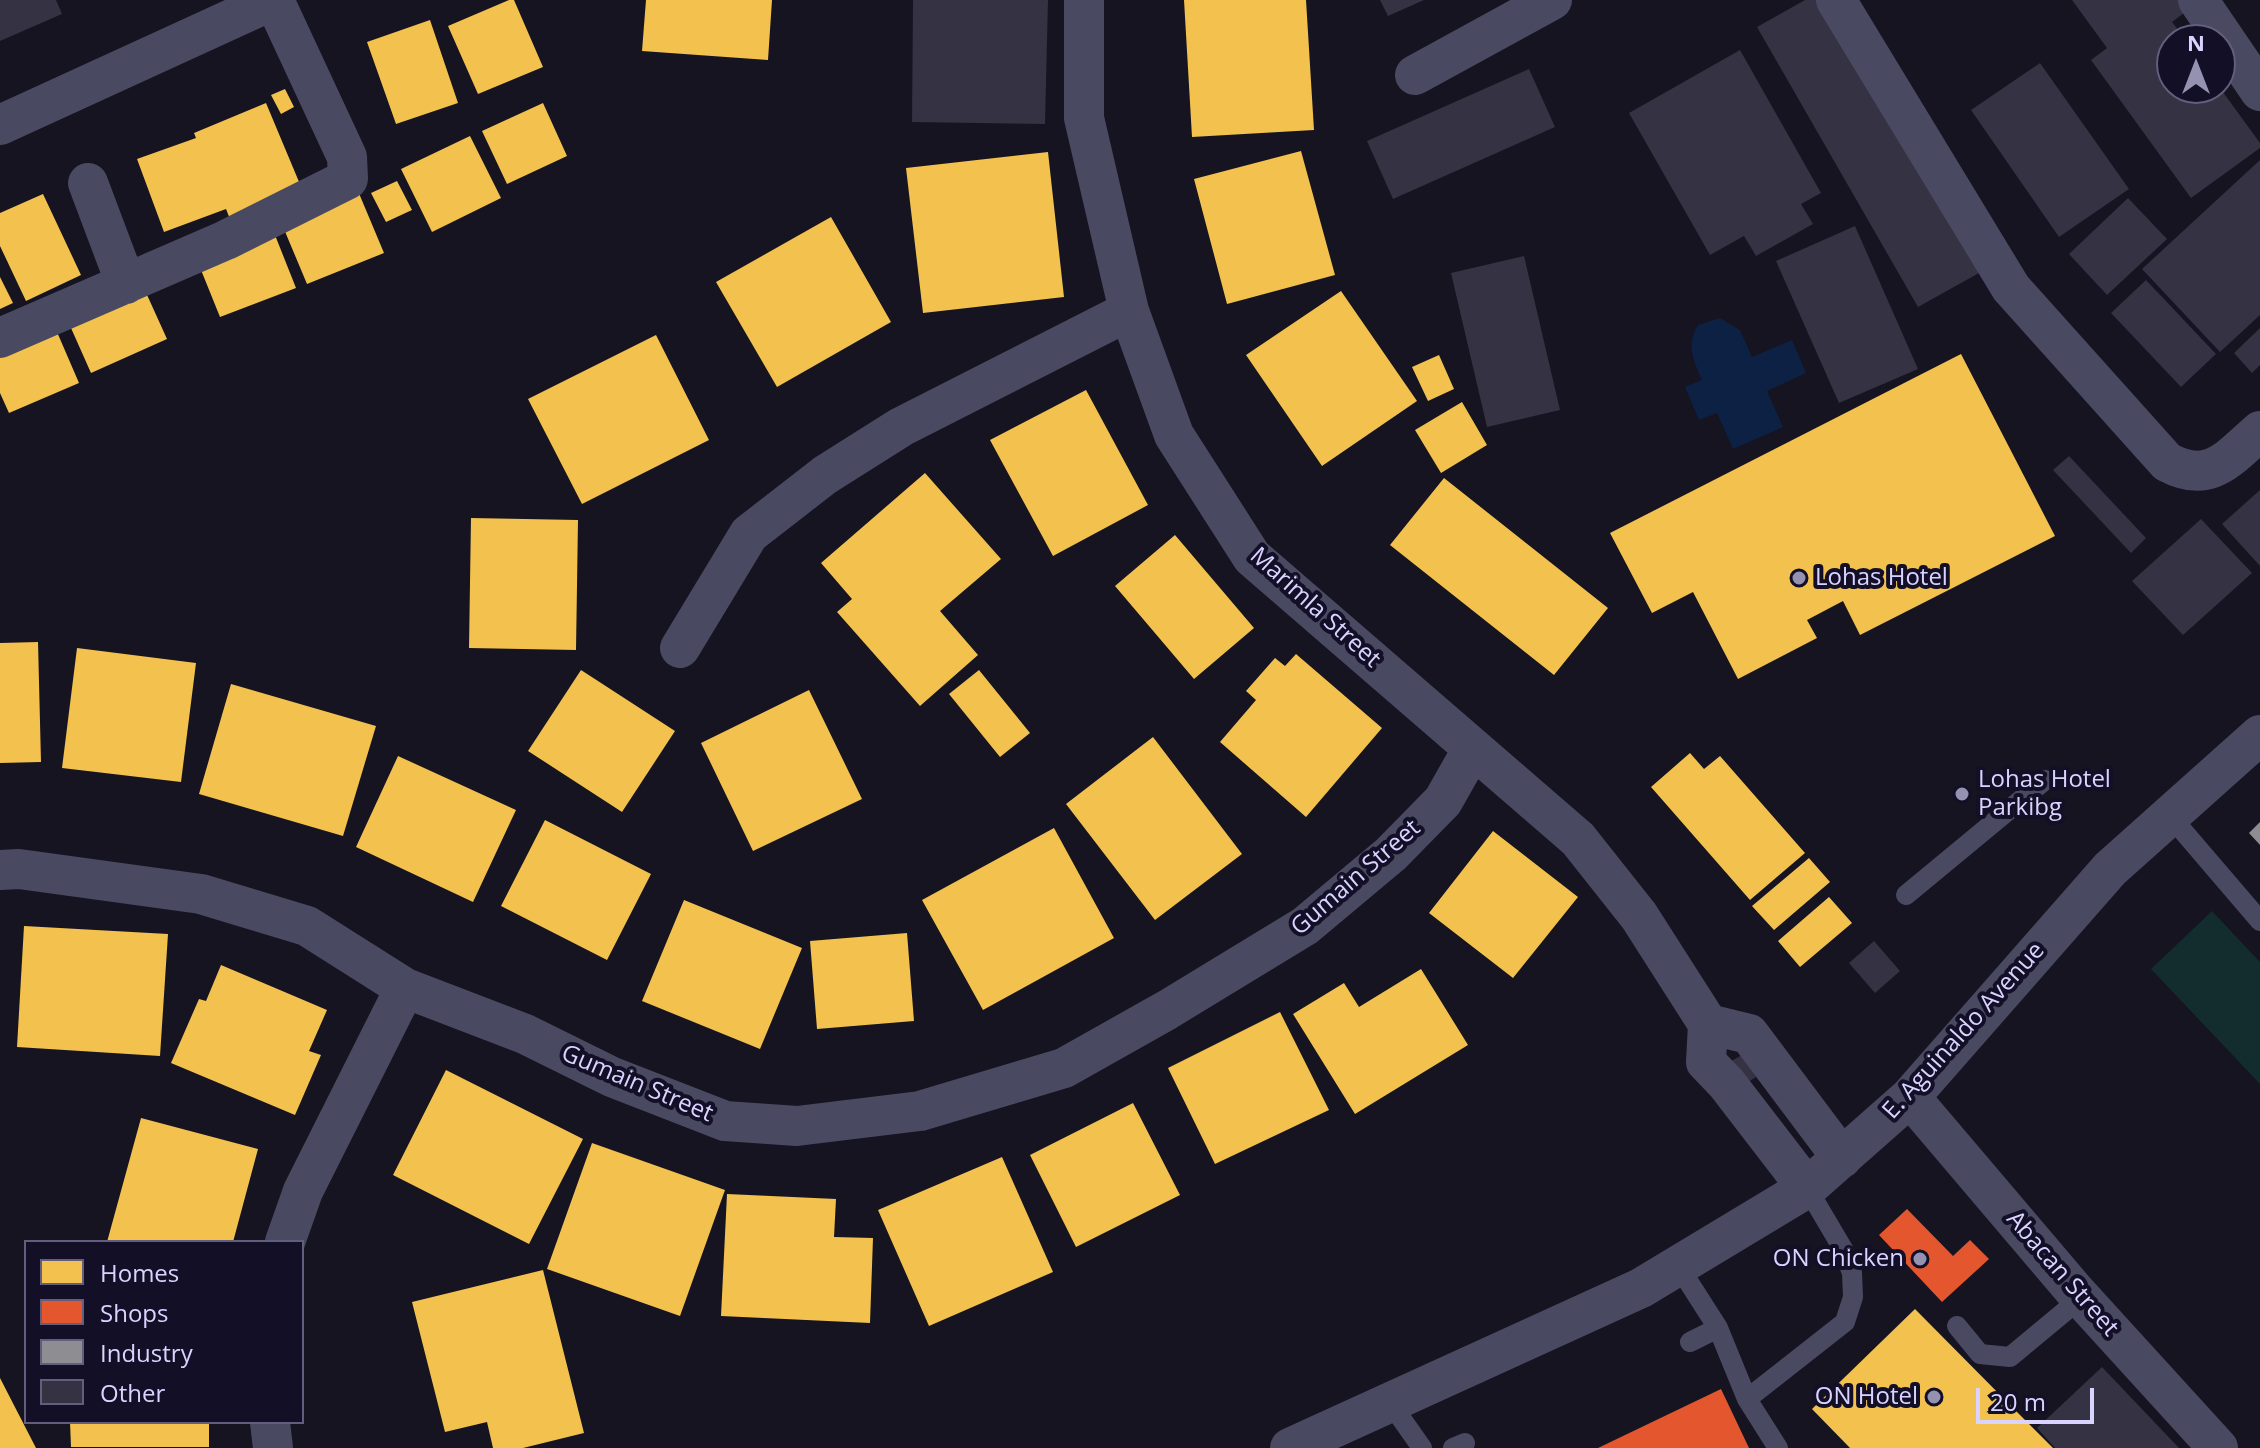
<!DOCTYPE html>
<html>
<head>
<meta charset="utf-8">
<style>
	body { margin:0 }
	#map { position:relative; width:2260px; height:1448px; overflow:hidden; background:#161421; font-family:"Open Sans",sans-serif }
	canvas { display:block }
	.legend { position:absolute; left:24px; top:1240px; width:280px; height:184px; box-sizing:border-box; background:#130f26; border:2px solid #625e7d; margin:0; padding:10px 14px; list-style:none; font-size:24px; color:#d9d4ff }
	.legend li { display:flex; align-items:center; gap:16px; height:40px }
	.legend b { width:40px; border:2px solid #625e7d }
	.north { position:absolute; left:2156px; top:24px; width:80px; height:80px; box-sizing:border-box; background:#130f26; border:2px solid #625e7d; border-radius:50%; rotate:0deg; font-size:22px; font-weight:700; line-height:32px; text-align:center; color:#d9d4ff }
	.north::after { content:''; display:block; margin:auto; width:28px; height:36px; background:#9591b1; clip-path:polygon(50% 0,100% 100%,50% 72%,0 100%) }
	.scale { position:absolute; left:1976px; top:1388px; width:118px; height:36px; box-sizing:border-box; border:4px solid #d9d4ff; border-top:0; padding-left:10px; font-size:24px; line-height:28px; white-space:nowrap; color:#d9d4ff; -webkit-text-stroke:6px #130f26; paint-order:stroke }
</style>
</head>
<body>
<div id="map">
<canvas width="2260" height="1448"></canvas>
<ul class="legend">
<li><b style="height:22px;background:#f2c14e"></b>Homes</li>
<li><b style="height:22px;background:#e4572e"></b>Shops</li>
<li><b style="height:22px;background:#8d8d92"></b>Industry</li>
<li><b style="height:22px;background:#343243"></b>Other</li>
</ul>
<div class="north">N</div>
<div class="scale">20 m</div>
</div>
<script>
const c = document.querySelector('canvas').getContext('2d');
c.lineJoin = 'round';
function paint(path, color) { c.fillStyle = color; c.fill(path, 'evenodd'); }
function trace(path, color, width, dash) { c.strokeStyle = color; c.lineWidth = width; c.lineCap = dash ? 'butt' : 'round'; c.setLineDash(dash || []); c.stroke(path); }
function label(font, color, halo, rows, align = 'center') {
  c.font = font + ' "Open Sans",sans-serif'; c.lineWidth = 8; c.setLineDash([]); c.textBaseline = 'middle'; c.strokeStyle = halo; c.fillStyle = color; for (const [text, x, y, turn = 0] of rows) {
    c.save(); c.translate(x, y); c.rotate((+turn || 0) * Math.PI / 180); c.textAlign = isNaN(turn) ? turn : align; if (halo) c.strokeText(text, 0, 0); c.fillText(text, 0, 0); c.restore();
  }
}
paint(new Path2D(`
	M2212 911 2260 962V1084L2151 969Z`), '#132c2d');
paint(new Path2D(`
	M1720 318 1740 330 1752 357 1792 340 1806 373 1767 391 1783 427 1733 449 1717 413 1699 420 1685 387 1702 380C1693 359 1686 345 1698 325Z`), '#0d2144');
paint(new Path2D(`
	M509 0H514L543 67 478 94 448 26Z
	M646 0H772L768 60 642 51Z
	M1184 0H1306L1314 130 1192 137Z
	M430 20 458 103 396 124 367 42Z
	M285 89 294 107 281 114 271 95Z
	M266 103 302 189 230 219 226 209 164 232 137 159 196 138 194 133Z
	M543 103 567 156 507 184 482 131Z
	M470 136 501 198 432 232 401 169Z
	M1301 151 1335 275 1227 304 1194 179Z
	M1048 152 1064 297 923 313 906 168Z
	M397 181 412 210 386 222 371 193Z
	M358 191 384 253 307 284 281 222Z
	M43 194 81 275 26 301 0 246V213Z
	M831 217 891 322 777 387 716 282Z
	M273 230 296 288 220 317 197 260Z
	M0 277 13 303 0 309Z
	M143 286 167 339 91 373 67 319Z
	M1341 291 1417 401 1322 466 1246 355Z
	M54 325 79 383 9 413 0 393V348Z
	M656 335 709 440 582 504 528 399Z
	M1961 354 2055 536 1860 635 1843 601 1807 620 1817 638 1738 679 1693 592 1652 613 1610 533Z
	M1439 355 1454 389 1428 401 1412 367Z
	M1086 390 1148 505 1053 556 990 440Z
	M1462 402 1487 445 1441 473 1415 430Z
	M925 473 1001 559 940 611 978 655 920 706 837 612 852 599 821 563Z
	M1444 478 1608 608 1554 675 1390 545Z
	M471 518 578 520 576 650 469 648Z
	M1175 535 1254 628 1194 679 1115 586Z
	M38 642 41 762 0 763V643Z
	M77 648 196 663 181 782 62 768Z
	M1296 654 1382 728 1306 817 1220 742 1256 700 1246 691 1275 658 1285 666Z
	M581 670 675 731 622 812 528 751Z
	M979 670 1030 733 1000 757 949 694Z
	M231 684 376 726 343 836 199 794Z
	M809 690 862 799 753 851 701 743Z
	M1153 737 1242 854 1155 920 1066 804Z
	M1690 753 1704 769 1720 756 1805 853 1750 900 1651 787Z
	M398 756 516 810 473 902 356 847Z
	M545 820 651 874 607 960 501 906Z
	M1054 828 1114 938 983 1010 922 900Z
	M1493 831 1578 897 1513 978 1429 913Z
	M1809 858 1830 882 1774 930 1752 906Z
	M1829 897 1852 923 1800 967 1778 941Z
	M684 900 802 948 760 1049 642 1001Z
	M24 926 168 934 160 1056 17 1047Z
	M907 933 914 1021 817 1029 810 941Z
	M221 965 327 1010 309 1051 321 1055 295 1115 171 1063 199 999 206 1001Z
	M1421 969 1468 1045 1355 1114 1293 1014 1344 983 1359 1007Z
	M1280 1012 1329 1110 1215 1164 1168 1068Z
	M446 1070 583 1139 529 1244 393 1175Z
	M1133 1103 1180 1195 1076 1247 1030 1155Z
	M141 1118 258 1149 233 1242H107Z
	M592 1143 725 1190 680 1316 547 1269Z
	M1002 1157 1053 1272 929 1326 878 1210Z
	M727 1194 836 1199 834 1237 873 1238 870 1323 721 1316Z
	M543 1270 584 1433 523 1448H493L487 1422 445 1432 412 1302Z
	M1915 1309 2013 1408 2053 1448H1850L1812 1409Z
	M0 1378 36 1448H0Z
	M70 1422H209V1447H71Z`), '#f2c14e');
paint(new Path2D(`
	M1907 1209 1953 1256 1970 1240 1989 1259 1942 1302 1879 1235Z
	M1721 1389 1749 1448H1598Z`), '#e4572e');
paint(new Path2D(`
	M2260 822V845L2249 833Z`), '#8d8d92');
paint(new Path2D(`
	M0 0H56L62 14 0 41Z
	M913 0H1048L1045 124 912 122Z
	M1380 0H1424L1388 16Z
	M1805 0H1822L1979 273 1918 307 1757 27Z
	M2072 0H2181L2188 10 2172 22 2186 40H2172V88H2220L2260 143V148L2191 198 2091 60 2107 48Z
	M1740 50 1821 193 1801 204 1813 224 1756 256 1744 236 1710 255 1629 113Z
	M2040 63 2129 189 2059 237 1971 110Z
	M1529 69 1555 127 1393 199 1367 141Z
	M2260 160V315L2220 352 2142 269Z
	M2128 198 2167 239 2107 295 2069 254Z
	M1855 226 1918 369 1839 403 1776 261Z
	M1524 256 1560 410 1487 427 1451 273Z
	M2146 280 2216 354 2181 387 2111 313Z
	M2260 328V365L2252 373 2234 353Z
	M2069 456 2146 538 2131 553 2053 470Z
	M2260 490V566L2222 524Z
	M2201 519 2252 573 2183 635 2132 581Z
	M1874 941 1900 971 1875 993 1849 963Z
	M1742 1055 1756 1077 1742 1086 1728 1063Z
	M2102 1367 2179 1448H2055L2037 1428Z`), '#343243');
trace(new Path2D(`
	M2171 817 2260 921
	M1906 895 2045 780
	M1679 1267 1718 1328 1747 1399 1778 1448
	M1957 1326 1980 1354 2010 1357 2081 1298
	M1690 1342 1718 1328
	M1747 1399 1845 1322 1853 1297 1852 1273 1843 1249 1807 1188
	M1389 1401 1422 1448
	M1453 1448 1465 1443`), '#4a4962', 20);
trace(new Path2D(`
	M1084 0V118L1129 311 1174 435 1252 557 1578 839 1639 916 1708 1024 1749 1034 1842 1158
	M1836 0 2011 288 2167 462C2210 485 2228 459 2260 431
	M2198 0 2260 91
	M1415 75 1552 0
	M0 125 273 0
	M88 183 126 284
	M0 338 226 240 348 179 347 157 274 0
	M680 648 749 534 825 475 901 427 1129 311
	M0 870 19 869 201 894 307 926 405 988 525 1034 612 1077 725 1121 797 1126 920 1111 1064 1068 1167 1010 1305 926 1391 854 1443 801 1473 748
	M1708 1024 1706 1062 1727 1084 1807 1188
	M1910 1097 2074 1290 2218 1448
	M285 1242 303 1191 405 988
	M270 1422 273 1448
	M1290 1448 1641 1288 1807 1188 1910 1097 2110 869 2260 735`), '#4a4962', 40);
for (const [x, y, r, color] of [
	[1799,578,8,"#9591b1"],
	[1962,794,8,"#9591b1"],
	[1920,1259,8,"#9591b1"],
	[1934,1397,8,"#9591b1"]
]) { const dot = new Path2D(); dot.arc(x, y, r, 0, 2 * Math.PI); c.fillStyle = color; c.fill(dot); trace(dot, '#130f26', 3); }
label('24px', '#d9d4ff', '#130f26', [
	["Lohas Hotel",1815,578],
	["Lohas Hotel",1978,780],
	["Parkibg",1978,808],
	["ON Chicken",1904,1259,"right"],
	["ON Hotel",1918,1397,"right"]
], 'left');
label('24px', '#d9d4ff', '#130f26', [
	["Marimla Street",1315,608,42],
	["Gumain Street",1356,878,-41],
	["E. Aguinaldo Avenue",1964,1031,-48],
	["Gumain Street",637,1084,23],
	["Abacan Street",2062,1274,49]
]);
</script>
</body>
</html>
